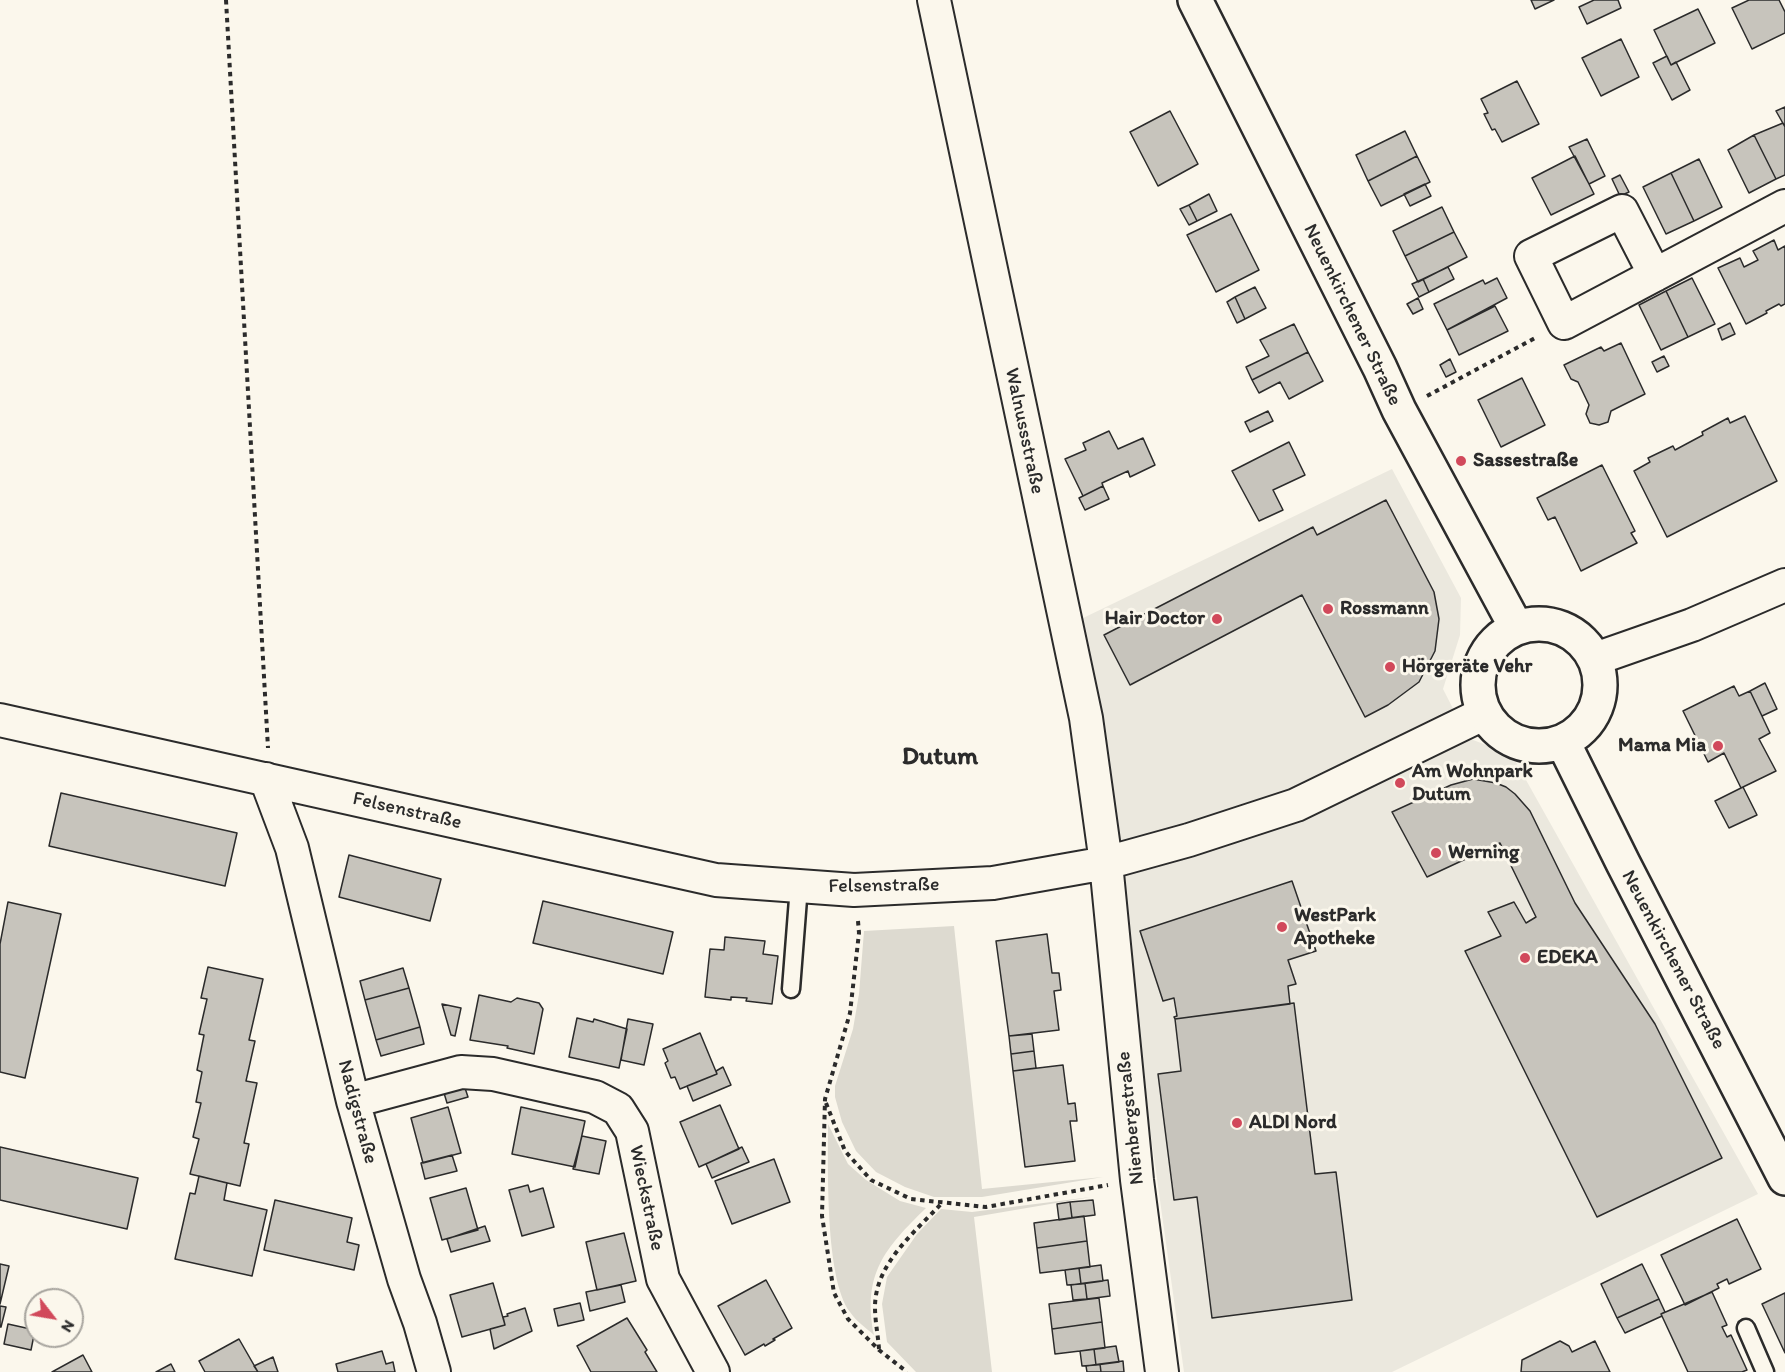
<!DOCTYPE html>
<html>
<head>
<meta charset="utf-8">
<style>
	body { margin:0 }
	#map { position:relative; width:1785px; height:1372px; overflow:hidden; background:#fbf7ec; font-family:Itim,sans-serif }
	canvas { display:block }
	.north { position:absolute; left:24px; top:1288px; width:60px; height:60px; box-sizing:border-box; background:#fbf7ec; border:2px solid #a8a59f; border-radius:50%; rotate:121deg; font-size:16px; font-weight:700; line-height:24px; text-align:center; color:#2b2b2b }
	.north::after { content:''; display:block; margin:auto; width:21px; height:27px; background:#d1495b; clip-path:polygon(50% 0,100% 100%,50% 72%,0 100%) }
</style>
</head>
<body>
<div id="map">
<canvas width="1785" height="1372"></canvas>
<div class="north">N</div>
</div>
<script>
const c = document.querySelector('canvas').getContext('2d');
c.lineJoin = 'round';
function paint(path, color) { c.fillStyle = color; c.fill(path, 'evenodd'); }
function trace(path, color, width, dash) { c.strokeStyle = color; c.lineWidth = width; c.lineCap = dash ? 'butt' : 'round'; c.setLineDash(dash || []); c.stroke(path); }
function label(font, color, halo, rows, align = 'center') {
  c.font = font + ' Itim,sans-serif'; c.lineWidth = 6; c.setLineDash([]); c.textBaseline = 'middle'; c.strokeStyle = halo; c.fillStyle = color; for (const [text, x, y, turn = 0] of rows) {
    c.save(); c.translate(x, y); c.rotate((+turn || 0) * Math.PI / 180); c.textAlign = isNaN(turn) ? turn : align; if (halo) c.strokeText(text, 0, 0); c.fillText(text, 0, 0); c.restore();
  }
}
paint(new Path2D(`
	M1392 469 1461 598 1460 635 1443 689 1468 738 1512 755 1758 1194 1392 1372H1184L1079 620Z`), '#ebe8de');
paint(new Path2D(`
	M954 926 982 1189 1103 1177 982 1197H934L905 1187 876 1172 856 1151 842 1122 835 1097V1086L853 1029 859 994 864 931Z
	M828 1124 848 1164 866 1180 900 1201 926 1208C885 1248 862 1274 874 1335 866 1328 856 1321 850 1312 825 1279 828 1168 828 1124Z
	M1091 1197 974 1217 992 1372H916L887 1342 882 1304 887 1277 917 1234 941 1209 972 1212Z`), '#dddad0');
const building = new Path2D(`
	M1531 0H1554L1535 9Z
	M1594 0H1618L1621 8 1587 24 1579 7Z
	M1749 0H1779L1785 12V33L1752 49 1732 8Z
	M1698 9 1715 43 1671 65 1654 30Z
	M1621 39 1639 77 1601 96 1582 58Z
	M1667 56 1671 65 1676 62 1690 90 1672 100 1653 63Z
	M1517 81 1539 124 1502 142 1495 129 1492 130 1484 114 1488 113 1481 99Z
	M1785 107V127L1776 111Z
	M1170 111 1198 164 1158 186 1130 132Z
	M1783 123 1785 127V175L1776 179 1754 135Z
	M1405 131 1417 156 1368 181 1356 155Z
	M1754 135 1776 179 1749 193 1728 150Z
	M1587 139 1605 176 1589 184 1569 147Z
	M1417 156 1430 182 1381 206 1368 181Z
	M1575 156 1594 194 1551 215 1532 178Z
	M1699 159 1722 207 1694 221 1671 173Z
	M1671 173 1694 221 1666 234 1643 187Z
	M1620 175 1629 192 1620 196 1612 179Z
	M1425 184 1431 196 1410 206 1404 194Z
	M1209 194 1217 211 1197 221 1189 205Z
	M1189 205 1197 221 1189 225 1180 209Z
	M1442 207 1454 232 1405 256 1393 231Z
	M1231 214 1259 270 1216 292 1187 235Z
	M1454 232 1467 257 1418 282 1405 256Z
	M1774 240 1778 250 1785 246V304L1781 306 1779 304 1766 311 1767 313 1746 324 1718 268 1740 258 1744 267 1758 260 1753 251Z
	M1448 267 1454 279 1429 292 1423 279Z
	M1497 278 1507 298 1447 330 1434 304 1483 280 1485 284Z
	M1692 278 1715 324 1688 337 1666 291Z
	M1423 279 1429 292 1419 297 1412 284Z
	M1255 287 1266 308 1245 319 1235 297Z
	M1666 291 1688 337 1661 350 1639 305Z
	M1235 297 1245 319 1237 323 1227 302Z
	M1418 298 1423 309 1413 314 1407 304Z
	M1495 306 1508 331 1459 355 1447 330Z
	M1730 323 1735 334 1722 340 1718 329Z
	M1294 324 1308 352 1252 380 1246 367 1269 356 1260 340Z
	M1621 343 1645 394 1611 411 1608 422 1599 425 1590 423 1586 414 1589 405 1578 382 1571 379 1564 365 1601 347 1604 351Z
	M1308 352 1323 381 1289 399 1280 382 1259 393 1252 380Z
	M1664 356 1669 366 1657 372 1652 362Z
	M1450 359 1456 372 1446 377 1440 365Z
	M1522 378 1545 425 1501 447 1478 400Z
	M1268 411 1273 421 1250 432 1245 422Z
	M1745 416 1777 481 1667 537 1634 471 1650 462 1648 458 1673 446 1675 450 1703 435 1702 432 1728 418 1730 423Z
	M1109 431 1118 449 1143 438 1155 465 1130 477 1128 471 1102 483 1103 486 1083 496 1065 459 1086 450 1083 443Z
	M1289 442 1305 475 1273 490 1283 510 1259 521 1232 471Z
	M1602 465 1635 531 1631 533 1637 543 1581 571 1555 517 1548 520 1537 498Z
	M1103 486 1109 499 1085 510 1079 498Z
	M1386 500 1434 592 1439 619 1435 651 1419 682 1388 705 1365 717 1302 595 1130 685 1104 635 1313 527 1317 535Z
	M1765 683 1777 709 1762 716 1750 691Z
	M1734 686 1739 696 1750 691 1770 733 1759 739 1776 771 1741 788 1724 753 1708 762 1683 711Z
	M1473 779 1496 783 1506 787 1515 794 1530 811 1575 903 1655 1024 1722 1158 1597 1217 1465 951 1501 936 1488 912 1514 902 1526 923 1536 917 1500 843 1427 877 1392 812 1451 785Z
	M1743 787 1757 815 1729 828 1715 801Z
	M61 793 237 833 225 886 49 846Z
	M349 855 441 879 430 921 339 897Z
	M1292 881 1316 951 1288 960 1296 984 1288 986 1290 1004 1175 1019 1174 1017 1177 1016 1174 998 1163 1001 1140 931Z
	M543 901 673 932 663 974 533 943Z
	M8 902 61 914 25 1078 0 1072V944Z
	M1047 934 1052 973H1059L1061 990 1054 991 1059 1030 1009 1036 996 941Z
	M725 937 765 941 763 954 778 956 772 1004 746 1001 747 998 731 997V1000L705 997 710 949 724 950Z
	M208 967 263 979 249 1040 255 1041 246 1081 257 1083 244 1143 249 1144 240 1186 190 1174 199 1139 193 1137 201 1103 196 1102 202 1072 197 1070 204 1035 199 1034 207 999 201 998Z
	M403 968 409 988 365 1000 360 981Z
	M409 988 420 1027 376 1040 365 1000Z
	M479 995 511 1002 517 998 539 1003 543 1009 534 1054 507 1048 508 1046 470 1040Z
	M1294 1003 1315 1174 1336 1172 1352 1300 1212 1318 1197 1197 1174 1200 1158 1074 1181 1071 1175 1019Z
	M442 1004 461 1008 455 1036 451 1035Z
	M577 1018 593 1022 594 1019 627 1029 619 1068 569 1057Z
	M628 1019 653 1024 644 1065 621 1060Z
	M420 1027 424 1044 381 1056 376 1040Z
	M700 1033 717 1074 680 1089 675 1077 671 1078 665 1063 668 1061 663 1049Z
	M1032 1034 1034 1051 1011 1054 1009 1036Z
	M1034 1051 1036 1068 1013 1071 1011 1054Z
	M1063 1065 1068 1104 1075 1103 1077 1121H1070L1075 1161 1025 1167 1013 1071Z
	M723 1067 731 1085 693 1101 687 1086 717 1074 716 1071Z
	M465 1088 468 1097 447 1103 444 1093Z
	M720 1105 739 1149 699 1167 680 1122Z
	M448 1107 461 1153 423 1163 411 1118Z
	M521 1107 585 1121 575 1167 512 1154Z
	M582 1136 606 1141 599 1174 573 1169Z
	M0 1147 138 1178 127 1229 0 1200Z
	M742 1147 749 1162 712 1178 706 1164Z
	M452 1155 457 1171 425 1179 421 1163Z
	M774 1159 790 1202 732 1224 715 1181Z
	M199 1176 227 1183 224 1200 267 1210 252 1276 175 1259 190 1193 195 1194Z
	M528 1185 530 1192 543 1188 554 1227 522 1236 509 1190Z
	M466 1188 478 1230 442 1240 430 1198Z
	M275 1200 352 1218 347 1242 359 1245 354 1270 264 1250Z
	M1093 1200 1095 1215 1072 1218 1070 1202Z
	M1070 1202 1072 1218 1059 1220 1057 1204Z
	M1084 1216 1087 1241 1037 1248 1034 1223Z
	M1737 1219 1761 1269 1729 1284 1727 1279 1717 1284 1719 1288 1685 1305 1661 1255Z
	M485 1226 490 1241 451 1252 447 1239Z
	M624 1233 636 1281 597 1290 586 1242Z
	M1087 1241 1090 1267 1040 1273 1037 1248Z
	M0 1264 9 1266 0 1304Z
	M1642 1264 1659 1299 1617 1318 1601 1284Z
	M1101 1265 1103 1281 1081 1284 1079 1268Z
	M1079 1268 1081 1284 1067 1285 1065 1270Z
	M766 1280 792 1328 773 1339 775 1340 765 1346 764 1344 745 1355 718 1306Z
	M1108 1280 1110 1296 1087 1299 1085 1283Z
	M493 1283 505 1325 462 1337 450 1295Z
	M1085 1283 1087 1299 1073 1300 1071 1285Z
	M621 1285 625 1302 590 1311 586 1292Z
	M1712 1292 1727 1325 1722 1327 1727 1337 1731 1335 1747 1370 1742 1372H1688L1661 1314Z
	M1785 1293V1353L1762 1304Z
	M1099 1298 1102 1322 1052 1329 1049 1304Z
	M1659 1299 1665 1312 1661 1314 1662 1316 1625 1333 1617 1318Z
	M580 1303 584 1320 558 1326 554 1309Z
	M0 1306 6 1307 1 1327H0Z
	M525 1308 532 1331 494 1349 490 1329 505 1325 503 1317 508 1316 507 1314Z
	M627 1318 647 1350 645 1352 657 1372H591L577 1346Z
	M1102 1322 1105 1348 1055 1354 1052 1329Z
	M8 1324 35 1330 31 1350 4 1344Z
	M239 1339 258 1372H205L199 1361Z
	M1560 1341 1569 1346 1572 1352 1595 1341 1610 1372H1521L1522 1360Z
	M1116 1346 1119 1362 1096 1365 1094 1349Z
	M1094 1349 1096 1365 1082 1366 1080 1351Z
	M382 1351 386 1364 393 1362 395 1372H338L336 1364Z
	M83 1355 92 1372H52Z
	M273 1357 278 1372H258L254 1366Z
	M1123 1361 1124 1372H1101L1100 1364Z
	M171 1364 175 1372H156Z
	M1100 1364 1101 1372H1087L1086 1366Z`);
paint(building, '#c7c4bc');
trace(building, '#2b2b2b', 1.5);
const lane = new Path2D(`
	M791 989 799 886
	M1746 1328 1765 1372`);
const street = new Path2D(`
	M934 0 1086 718 1106 863 1137 1180 1162 1372
	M1655 275 1622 211 1531 256 1564 323 1785 206
	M1595 659 1692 625 1785 585
	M0 720 716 880 854 890 993 883 1106 863 1189 840 1296 805 1483 714
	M266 779 292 848 353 1101 404 1279 420 1323 434 1372
	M353 1101 461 1072 493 1074 595 1097 618 1109 632 1131 663 1279 713 1372`);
const secondary = new Path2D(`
	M1195 0 1380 368 1399 410 1516 627
	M1478 685a61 61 0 1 1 122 0a61 61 0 1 1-122 0Z
	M1563 742 1623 863 1785 1178`);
trace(lane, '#2b2b2b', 21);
trace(street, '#2b2b2b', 36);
trace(secondary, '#2b2b2b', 38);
trace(new Path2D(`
	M226 0 268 748
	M1427 396 1537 337
	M858 921 859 933 850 1013 825 1099 822 1216 834 1293 848 1319 879 1350 907 1372
	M826 1103 845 1151 871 1180 911 1199 986 1207 1108 1185
	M879 1349C878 1335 875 1321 875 1307 875 1264 914 1233 941 1204`), '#2b2b2b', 4, [4.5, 4.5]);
trace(lane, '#fbf7ec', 16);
trace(street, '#fbf7ec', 32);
trace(secondary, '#fbf7ec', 33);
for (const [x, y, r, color] of [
	[1461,461,6,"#d1495b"],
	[1328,609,6,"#d1495b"],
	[1217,619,6,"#d1495b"],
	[1390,667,6,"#d1495b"],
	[1718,746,6,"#d1495b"],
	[1400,783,6,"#d1495b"],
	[1436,853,6,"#d1495b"],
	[1282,927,6,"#d1495b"],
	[1525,958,6,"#d1495b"],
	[1237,1123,6,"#d1495b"]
]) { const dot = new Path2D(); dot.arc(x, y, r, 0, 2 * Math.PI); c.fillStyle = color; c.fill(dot); trace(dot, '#fbf7ec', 2); }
label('20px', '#2b2b2b', '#fbf7ec', [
	["Neuenkirchener Straße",1352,315,64],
	["Walnussstraße",1024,431,78],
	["Felsenstraße",407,811,13],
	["Felsenstraße",884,886,-1],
	["Neuenkirchener Straße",1673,960,62],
	["Nadigstraße",357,1112,75],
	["Nienbergstraße",1131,1118,-96],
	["Wieckstraße",646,1198,78]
]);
label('bold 20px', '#2b2b2b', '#fbf7ec', [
	["Sassestraße",1473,461],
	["Rossmann",1340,609],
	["Hair Doctor",1205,619,"right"],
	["Hörgeräte Vehr",1402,667],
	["Mama Mia",1706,746,"right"],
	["Am Wohnpark",1412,772],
	["Dutum",1412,795],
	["Werning",1448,853],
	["WestPark",1294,916],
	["Apotheke",1294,939],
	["EDEKA",1537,958],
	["ALDI Nord",1249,1123]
], 'left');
label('bold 26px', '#2b2b2b', '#fbf7ec', [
	["Dutum",940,757]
]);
</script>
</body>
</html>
